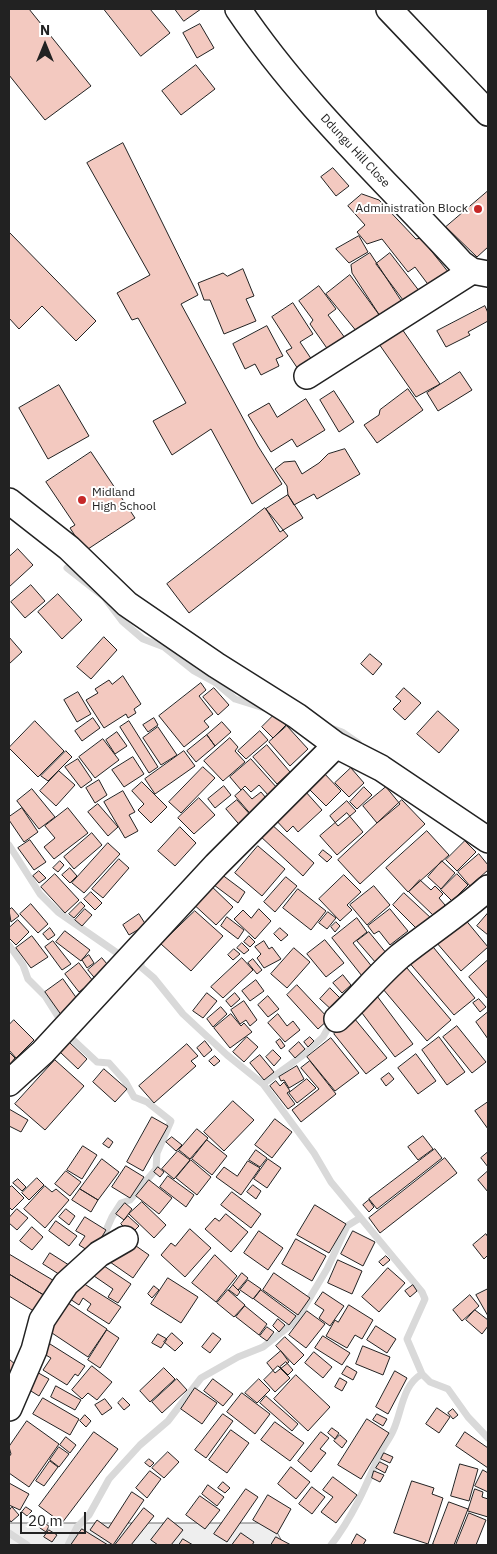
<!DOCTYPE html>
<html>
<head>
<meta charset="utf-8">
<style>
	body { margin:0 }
	#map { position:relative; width:497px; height:1554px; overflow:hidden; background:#fff; font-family:"IBM Plex Sans",sans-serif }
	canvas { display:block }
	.frame { position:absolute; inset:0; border:10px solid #222; pointer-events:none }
	.north { position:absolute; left:20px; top:20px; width:50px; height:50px; -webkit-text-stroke:4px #fff; paint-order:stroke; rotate:0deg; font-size:14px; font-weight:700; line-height:20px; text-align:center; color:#222 }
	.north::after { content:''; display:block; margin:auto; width:18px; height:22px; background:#222; clip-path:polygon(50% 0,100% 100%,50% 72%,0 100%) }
	.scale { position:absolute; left:20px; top:1512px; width:66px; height:22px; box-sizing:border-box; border:2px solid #222; border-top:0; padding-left:6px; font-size:15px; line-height:18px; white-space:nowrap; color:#222; -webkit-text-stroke:4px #fff; paint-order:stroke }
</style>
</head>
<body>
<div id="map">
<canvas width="497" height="1554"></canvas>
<div class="frame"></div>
<div class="north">N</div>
<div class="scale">20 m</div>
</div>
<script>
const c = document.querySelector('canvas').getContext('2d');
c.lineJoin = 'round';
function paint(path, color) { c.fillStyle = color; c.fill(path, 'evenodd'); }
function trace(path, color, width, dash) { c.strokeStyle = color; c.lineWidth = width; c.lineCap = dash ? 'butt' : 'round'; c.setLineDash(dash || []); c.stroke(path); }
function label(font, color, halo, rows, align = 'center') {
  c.font = font + ' "IBM Plex Sans",sans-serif'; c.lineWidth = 4; c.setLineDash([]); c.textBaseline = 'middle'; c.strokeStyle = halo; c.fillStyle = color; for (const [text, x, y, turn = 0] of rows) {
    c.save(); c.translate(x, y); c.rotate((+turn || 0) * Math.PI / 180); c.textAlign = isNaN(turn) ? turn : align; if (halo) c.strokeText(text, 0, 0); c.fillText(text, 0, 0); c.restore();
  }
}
const green = new Path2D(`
	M9 1523H272L284 1545H9Z`);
paint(green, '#eee');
trace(green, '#6f6f6f', 1);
trace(new Path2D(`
	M67 568 104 597 122 621 143 639 164 647 194 671 216 683 235 699 267 709
	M328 727 342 732 358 743
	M9 845 40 894 58 912 123 957
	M9 945 23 965 28 979 45 996 62 1023
	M141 957V967L154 978 183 1014 227 1055 263 1084 314 1153 331 1182 422 1292 425 1299 407 1339 422 1374 430 1382 448 1389 468 1417 488 1438
	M67 1034 97 1062 109 1063 125 1081 134 1097 147 1102 171 1121 157 1153 156 1169 130 1200 121 1203 112 1217 99 1246
	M263 1084 302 1056 323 1037 332 1021
	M9 1533 27 1545
	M68 1545 77 1527 89 1515 109 1479 140 1445 168 1421 201 1378 238 1357 263 1347 296 1321 327 1269 347 1226 360 1218
	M331 1545C352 1518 365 1488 378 1458 382 1448 389 1440 393 1431 402 1412 402 1385 422 1374`), '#d9d9d9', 7);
const building = new Path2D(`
	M9 9H29L91 86 45 120 9 75Z
	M104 9H150L170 33 141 56Z
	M175 9H201L184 21Z
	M200 24 214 48 197 58 183 33Z
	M196 65 215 89 181 115 162 91Z
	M123 143 198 295 181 304 258 446 282 484 252 504 211 429 172 455 153 421 186 403 138 318 132 320 117 293 150 275 87 163Z
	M333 168 349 186 336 196 321 177Z
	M488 191V247L477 257 446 227Z
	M362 194 379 200 416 239 421 238 449 273 430 287 415 267 408 272 382 239 367 244 357 232 365 225 348 206Z
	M9 232 96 321 76 341 42 306 19 329 9 318Z
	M359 236 368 252 349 263 336 249Z
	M370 253 402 302 380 316 352 273 351 265Z
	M390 253 420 292 406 304 376 264Z
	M243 269 254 296 246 299 256 321 224 334 210 300H204L198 283 223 273 227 276Z
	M350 275 380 316 362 338 326 294Z
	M319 286 336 309 328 315 348 342 331 354 310 324 313 320 299 301Z
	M293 303 313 334 300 342 314 363 300 372 286 351 292 348 272 317Z
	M485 306 488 313V321L468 332 470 335 446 347 437 331Z
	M267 326 283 356 276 359 279 366 261 375 255 364 245 369 233 344Z
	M402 329 440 384 416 397 379 344Z
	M460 372 472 390 438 411 427 393Z
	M59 385 89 436 48 459 19 408Z
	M408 389 423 410 377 443 364 425 379 415 380 410Z
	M334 391 354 422 339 432 320 400Z
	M306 399 325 430 297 447 292 439 271 452 248 415 269 403 277 417Z
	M345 449 360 474 317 499 314 494 294 505 288 495 287 486 275 469 284 462 295 461 302 474 319 463 328 454Z
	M91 452 135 518 85 551 70 528 75 525 46 482Z
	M288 495 303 518 280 532 266 509Z
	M265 508 288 536 189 613 167 584Z
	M18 549 33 565 9 587V557Z
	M31 585 45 601 25 618 11 602Z
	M58 594 82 620 62 639 38 612Z
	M9 637 22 652 9 664Z
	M104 637 117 650 91 679 77 667Z
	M370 654 382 664 373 675 361 664Z
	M123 676 141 704 134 709 136 713 128 718 126 714 104 728 86 700 98 693 95 689 109 680 112 684Z
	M201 683 206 690 199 696 213 714 204 721 209 727 184 747 159 716Z
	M214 688 229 705 218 715 203 697Z
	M404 688 421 703 405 720 393 709 401 701 396 697Z
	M78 692 91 714 77 722 64 700Z
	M438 711 459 730 439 753 417 734Z
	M275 714 286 725 273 738 262 727Z
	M93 718 100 728 82 741 75 731Z
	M154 718 158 725 148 732 143 725Z
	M35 721 64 751 38 777 9 748Z
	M129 721 158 767 149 773 120 727Z
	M222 722 231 732 215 746 207 735Z
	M287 726 308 749 290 766 269 742Z
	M158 727 177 755 161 765 143 738Z
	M260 731 268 740 246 759 238 751Z
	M117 732 127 746 115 754 106 740Z
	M207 735 215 746 196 762 187 751Z
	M230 738 238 747 235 751 245 762 223 781 204 761Z
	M103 739 119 760 95 778 79 757Z
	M267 745 290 772 277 784 253 757Z
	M66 751 72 757 48 781 41 776Z
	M184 751 195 766 155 794 145 779Z
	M133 757 144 774 124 787 112 770Z
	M78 759 92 780 81 788 65 767Z
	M251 759 278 789 269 796 259 785 251 792 245 786 241 790 230 777Z
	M203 767 215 778 181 813 169 802Z
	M351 768 364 783 349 797 335 783Z
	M321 770 341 791 326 806 309 789Z
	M59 771 75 785 56 806 40 791Z
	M99 780 107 795 95 803 86 788Z
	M142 782 167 807 151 823 138 810 144 804 132 791Z
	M224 786 231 795 215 808 208 799Z
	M364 787 372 795 357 809 350 802Z
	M386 787 400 804 377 823 363 806Z
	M32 789 55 817 39 829 17 801Z
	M243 789 252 799 261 792 271 804 254 818 235 796Z
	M123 791 135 812 129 815 138 831 125 838 104 802Z
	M305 791 322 810 298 832 293 826 287 832 274 818Z
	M199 798 215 815 194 834 178 818Z
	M237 800 254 819 243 829 226 809Z
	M402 800 425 824 360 884 338 860Z
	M347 801 356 811 338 826 330 816Z
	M98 804 118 827 108 836 88 812Z
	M22 808 38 832 24 842 9 820V817Z
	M68 808 88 833 54 859 44 847 55 838 45 826Z
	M347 813 363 832 337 855 320 836Z
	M270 823 314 863 303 876 259 835Z
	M180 827 196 843 175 866 158 851Z
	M427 831 449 855 408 892 386 868Z
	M92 833 102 845 74 869 64 857Z
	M30 840 46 862 34 870 18 848Z
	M465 841 476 852 457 871 446 860Z
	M108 843 120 854 84 893 72 883Z
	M258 846 285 869 262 896 235 873Z
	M323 850 332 857 327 862 319 855Z
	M479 854 488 865V870L470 886 458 872Z
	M119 859 129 868 103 898 92 889Z
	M60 861 64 865 58 872 53 868Z
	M442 861 455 873 441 889 428 877Z
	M70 868 77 876 70 883 62 875Z
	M39 871 46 878 39 883 33 876Z
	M217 871 245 892 238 903 210 882Z
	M55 874 79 900 65 913 41 887Z
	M457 874 468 885 452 901 441 890Z
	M344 875 361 892 347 905 352 910 340 921 319 899Z
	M286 877 297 886 275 912 264 902Z
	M420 880 431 890 435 886 443 894 439 898 445 905 434 916 409 892Z
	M207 882 233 907 216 925 190 901Z
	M374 886 390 905 367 925 350 905Z
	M298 889 326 911 311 930 283 908Z
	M91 892 102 903 95 910 84 899Z
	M404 893 432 919 419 931 393 905Z
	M81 902 85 906 74 918 69 914Z
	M31 904 48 924 38 933 20 914Z
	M12 908 19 916 11 922 9 910Z
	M85 909 92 915 82 926 75 920Z
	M259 909 271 921 255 939 234 919 243 910 251 918Z
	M390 909 408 931 390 945 379 931 374 934 368 926Z
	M195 911 223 936 191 971 161 944Z
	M328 912 336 918 327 929 319 923Z
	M488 913V935L477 926Z
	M139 914 146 925 129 935 123 925Z
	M227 917 244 930 238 939 221 926Z
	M357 918 367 932 353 943 373 968 362 976 332 938Z
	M464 918 488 947 461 971 436 942Z
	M18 920 29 932 16 945 9 938V928Z
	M336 922 340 926 335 932 331 927Z
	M50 928 55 935 48 940 43 934Z
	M280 928 288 935 281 941 274 934Z
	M65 931 90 950 81 961 56 942Z
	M369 932 387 954 376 963 357 941Z
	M32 936 48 957 31 968 16 948Z
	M249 936 255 942 250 947 244 942Z
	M325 940 344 963 326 977 307 954Z
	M53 941 71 964 62 970 45 947Z
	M264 941 269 949 272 947 281 959 264 968 257 958 261 954 255 947Z
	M429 942 475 998 454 1015 407 960Z
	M242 943 249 950 244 954 237 948Z
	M294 948 310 962 287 988 271 974Z
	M234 949 240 954 233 960 228 955Z
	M89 955 94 963 87 968 82 960Z
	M102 958 112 970 98 982 88 970Z
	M242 958 253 970 223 998 211 987Z
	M253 959 262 970 257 974 248 963Z
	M488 960V999L469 977Z
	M401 961 451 1020 427 1041 377 982Z
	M79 963 93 981 79 992 65 974Z
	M343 975 351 985 342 993 333 983Z
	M63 979 80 1003 62 1016 45 992Z
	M256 980 264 991 250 1001 242 991Z
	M297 985 329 1019 318 1029 287 995Z
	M330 988 345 1003 335 1013 320 999Z
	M207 993 217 1001 203 1018 193 1011Z
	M235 993 240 999 231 1007 226 1001Z
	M268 996 279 1009 268 1017 258 1005Z
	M377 996 413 1044 395 1057 359 1009Z
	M479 999 486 1007 480 1012 473 1003Z
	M244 1001 257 1020 250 1026 246 1020 240 1024 231 1010Z
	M221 1007 227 1014 213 1027 207 1019Z
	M488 1012V1039L476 1022Z
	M231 1014 241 1026 244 1023 252 1032 230 1048 214 1028Z
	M278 1014 287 1026 293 1021 300 1030 285 1042 268 1023Z
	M354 1018 387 1058 366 1074 334 1034Z
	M14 1020 34 1040 16 1058 9 1050V1025Z
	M457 1026 486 1062 472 1073 443 1037Z
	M247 1037 258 1047 244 1062 233 1052Z
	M310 1037 314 1041 308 1047 304 1042Z
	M439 1037 465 1072 447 1085 422 1050Z
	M331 1038 359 1073 335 1091 307 1057Z
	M280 1039 285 1046 281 1049 276 1042Z
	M205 1041 212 1050 204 1057 197 1048Z
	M69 1042 87 1059 78 1069 60 1052Z
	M299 1042 305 1049 295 1058 289 1051Z
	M187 1044 198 1056 191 1061 196 1066 154 1103 139 1086Z
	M273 1050 281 1058 274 1066 266 1057Z
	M9 1052 15 1058 10 1064 9 1063Z
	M416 1054 436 1081 418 1094 398 1068Z
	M260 1055 274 1072 264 1080 250 1063Z
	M215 1056 220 1061 214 1066 209 1061Z
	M55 1060 84 1086 45 1130 15 1104Z
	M310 1061 336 1094 301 1122 292 1110 319 1089 301 1068Z
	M297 1066 304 1079 289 1088 284 1080 281 1081 279 1077Z
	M104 1069 127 1089 115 1102 93 1082Z
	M389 1073 394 1079 386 1086 381 1079Z
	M307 1079 316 1088 297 1103 289 1093Z
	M276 1081 280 1086 284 1082 290 1091 287 1093 295 1104 288 1109 270 1086Z
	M233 1101 254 1120 224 1151 204 1132Z
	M488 1102V1129L475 1111Z
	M9 1109 28 1120 21 1132 9 1126Z
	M152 1117 168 1126 143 1171 127 1162Z
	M275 1119 292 1132 272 1158 255 1145Z
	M197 1129 208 1138 190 1159 179 1150Z
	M423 1136 433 1149 418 1160 408 1147Z
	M172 1137 182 1145 176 1151 166 1142Z
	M108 1138 113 1142 109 1148 103 1144Z
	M207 1140 227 1156 212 1175 192 1159Z
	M83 1146 97 1155 82 1179 67 1170Z
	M435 1149 442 1158 377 1209 369 1199Z
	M256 1150 267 1158 260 1167 249 1160Z
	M178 1151 190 1160 174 1179 162 1169Z
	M488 1152V1167L481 1158Z
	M445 1158 457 1173 380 1233 369 1218Z
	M102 1159 119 1172 98 1200 80 1189Z
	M268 1159 281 1168 267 1188 254 1179Z
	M191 1160 211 1177 197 1195 176 1178Z
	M248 1161 260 1168 241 1195 216 1177 224 1167 237 1176Z
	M126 1166 144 1177 130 1198 112 1187Z
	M158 1167 164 1172 160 1177 154 1172Z
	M66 1171 81 1182 70 1196 55 1184Z
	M488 1171V1192L478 1180Z
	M168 1176 194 1195 186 1207 160 1187Z
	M37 1178 44 1185 29 1200 22 1193Z
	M18 1179 26 1187 22 1191 13 1183Z
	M149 1180 172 1198 159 1214 136 1196Z
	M253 1185 261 1191 256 1199 247 1192Z
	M12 1186 24 1198 12 1210 9 1207V1188Z
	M45 1186 52 1192 56 1189 69 1200 45 1228 24 1209Z
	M80 1189 98 1200 91 1212 72 1200Z
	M232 1192 261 1214 251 1228 221 1205Z
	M369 1200 374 1207 369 1212 363 1205Z
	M142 1202 166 1225 154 1238 129 1214Z
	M125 1203 132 1209 124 1220 116 1214Z
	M315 1205 346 1224 329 1253 297 1235Z
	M17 1209 28 1218 17 1230 9 1223V1218Z
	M66 1209 75 1216 69 1225 59 1217Z
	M226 1214 248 1232 231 1252 205 1229 215 1218 219 1221Z
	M128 1216 139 1226 131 1234 121 1224Z
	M85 1217 106 1230 92 1253 79 1245 85 1236 76 1231Z
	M56 1221 77 1236 69 1246 49 1231Z
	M32 1227 43 1237 32 1250 20 1241Z
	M190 1229 211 1248 185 1277 161 1255 171 1243 175 1246Z
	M259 1231 283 1248 268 1270 244 1253Z
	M353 1231 375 1242 363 1266 341 1254Z
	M486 1234 488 1237V1255L484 1259 473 1245Z
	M126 1239 149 1255 133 1278 110 1262Z
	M296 1239 326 1256 312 1281 282 1264Z
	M50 1253 72 1267 65 1278 43 1264Z
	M9 1254 56 1282 47 1297 9 1274Z
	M215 1255 237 1276 216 1302 192 1283Z
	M386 1256 390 1260 383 1266 379 1262Z
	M338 1260 362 1271 352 1294 328 1283Z
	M101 1264 131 1284 118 1303 108 1297 113 1289 94 1276Z
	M388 1268 405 1283 379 1312 362 1297Z
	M242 1273 248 1278 238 1290 233 1285Z
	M274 1273 310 1298 298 1315 263 1290Z
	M9 1274 47 1297 37 1313 9 1296Z
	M168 1278 198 1297 181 1323 151 1304Z
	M78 1280 121 1307 109 1324 87 1310 91 1304 83 1298 79 1305 67 1297Z
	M248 1280 261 1289 253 1299 240 1290Z
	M233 1285 240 1292 237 1296 229 1290Z
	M413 1285 417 1291 410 1297 405 1291Z
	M154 1286 159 1290 152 1298 148 1294Z
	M488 1289V1316L476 1295Z
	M228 1290 245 1305 234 1317 217 1303Z
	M261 1290 296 1316 289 1325 254 1299Z
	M323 1292 344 1306 330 1326 319 1318 324 1310 315 1304Z
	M470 1295 479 1306 462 1321 453 1310Z
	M65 1301 107 1329 88 1357 46 1329Z
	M349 1305 373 1320 362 1339 355 1335 347 1348 326 1336 335 1320 338 1322Z
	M245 1306 267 1324 259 1335 236 1317Z
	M475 1310 488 1320V1326L482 1334 466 1320Z
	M307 1311 325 1324 306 1348 289 1335Z
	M278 1319 285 1325 279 1332 273 1326Z
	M376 1326 396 1339 387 1353 367 1340Z
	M267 1327 274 1332 267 1341 260 1336Z
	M107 1330 119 1338 100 1368 88 1360Z
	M172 1333 183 1343 175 1351 164 1342Z
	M213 1333 221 1339 210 1353 202 1347Z
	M158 1334 167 1339 161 1348 152 1343Z
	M323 1336 350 1353 342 1365 315 1348Z
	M285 1337 304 1355 294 1365 276 1346Z
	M50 1344 85 1366 78 1376 75 1374 67 1385 43 1370 51 1358 44 1354Z
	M363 1346 390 1357 383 1375 356 1364Z
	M281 1351 289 1362 275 1373 267 1363Z
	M314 1352 332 1367 323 1378 305 1363Z
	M9 1359 16 1365 9 1375Z
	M286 1362 293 1370 288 1375 280 1367Z
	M92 1366 112 1382 97 1400 88 1393 82 1399 72 1390Z
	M278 1366 290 1378 275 1392 264 1380Z
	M347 1366 357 1372 353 1380 342 1374Z
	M164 1368 175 1379 150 1402 140 1391Z
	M35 1371 49 1379 39 1396 26 1388Z
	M395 1371 407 1378 388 1414 376 1407Z
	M296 1375 330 1407 308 1431 274 1399Z
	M340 1378 347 1382 342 1391 335 1387Z
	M177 1379 187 1390 162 1413 152 1402Z
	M213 1379 233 1394 223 1406 204 1391Z
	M259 1379 270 1390 257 1403 245 1393Z
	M56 1386 81 1400 75 1410 51 1397Z
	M195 1388 217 1403 202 1424 181 1409Z
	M242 1393 270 1414 255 1434 227 1412Z
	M266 1396 298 1424 292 1431 260 1403Z
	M43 1398 79 1419 70 1435 33 1414Z
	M123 1398 130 1405 124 1410 118 1403Z
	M105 1399 112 1408 102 1415 95 1405Z
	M437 1408 450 1417 439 1433 426 1424Z
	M453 1409 458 1415 453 1419 448 1413Z
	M223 1414 233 1421 206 1458 195 1450Z
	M377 1414 387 1419 383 1426 373 1420Z
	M85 1415 91 1421 86 1427 80 1421Z
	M367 1419 389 1433 361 1479 338 1465Z
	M27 1421 59 1444 29 1487 9 1473V1457L11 1454 9 1447Z
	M275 1422 304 1443 290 1461 261 1440Z
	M332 1428 339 1433 335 1439 328 1433Z
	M231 1430 249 1443 227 1473 209 1460Z
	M94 1432 118 1449 62 1523 39 1506Z
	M321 1432 329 1438 320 1449 326 1453 311 1472 298 1461Z
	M465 1432 488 1448V1468L456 1446Z
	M340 1435 347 1441 342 1448 334 1441Z
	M66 1437 76 1445 70 1453 60 1445Z
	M59 1447 69 1454 59 1467 50 1460Z
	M168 1452 179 1462 164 1478 152 1468Z
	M384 1453 393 1457 390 1463 381 1459Z
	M149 1459 154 1463 150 1467 145 1463Z
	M50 1461 58 1467 44 1486 36 1481Z
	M380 1462 388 1466 385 1473 376 1468Z
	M460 1464 478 1469 469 1501 451 1496Z
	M291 1467 310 1482 296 1499 278 1484Z
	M483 1470 488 1473V1492L475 1486Z
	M150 1471 161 1479 147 1498 136 1488Z
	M374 1471 384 1475 380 1482 372 1478Z
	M333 1477 357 1495 336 1523 321 1512 333 1497 323 1490Z
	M412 1481 434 1488 432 1494 443 1498 428 1544 394 1533Z
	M223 1482 230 1488 225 1493 218 1488Z
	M9 1483 29 1494 20 1510 9 1505Z
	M208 1485 224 1497 217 1506 202 1494Z
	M312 1487 325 1497 312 1514 299 1504Z
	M246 1489 258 1497 227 1542 214 1534Z
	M475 1489 483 1492 482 1497 488 1499V1517L468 1511Z
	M132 1492 144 1500 113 1545 90 1530 97 1520 108 1528Z
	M268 1495 291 1509 277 1534 253 1520Z
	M200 1496 220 1510 205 1529 186 1515Z
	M449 1502 468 1509 454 1545H436L433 1544Z
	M12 1507 19 1515 11 1522 9 1519V1511Z
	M26 1507 32 1511 27 1516 22 1512Z
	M144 1508 154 1516 131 1545H115Z
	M469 1513 486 1520 476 1545H456Z
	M168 1518 183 1530 171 1545H158L151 1540Z
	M44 1523 49 1526 46 1532 40 1528Z
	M82 1529 108 1545H71Z
	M49 1530 57 1535 52 1542 44 1537Z
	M241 1533 254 1542 252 1545H232Z
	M357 1534 366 1540 363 1545H351Z
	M276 1537 291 1545H271Z
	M183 1539 193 1545H179Z`);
paint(building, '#f3c9c0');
trace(building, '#222', 1);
const minor = new Path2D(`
	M238 9C302 104 384 179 461 263L472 271 488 274
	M389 9 488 113
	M307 376 472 271
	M9 501 69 548 127 604 216 665 297 716 336 745 381 768 488 840
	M337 1019C359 999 377 976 400 956 429 933 460 913 488 888
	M9 1083 43 1052 216 865 336 745
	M9 1408 34 1350 42 1320 66 1284 99 1254 125 1239`);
trace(minor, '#222', 28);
trace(minor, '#fff', 25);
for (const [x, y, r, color] of [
	[478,209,5,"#c62828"],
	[82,500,5,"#c62828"]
]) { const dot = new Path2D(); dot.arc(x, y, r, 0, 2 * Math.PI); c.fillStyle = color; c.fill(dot); trace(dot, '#fff', 2); }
label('12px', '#222', '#fff', [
	["Ddungu Hill Close",355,151,47]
]);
label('12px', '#222', '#fff', [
	["Administration Block",468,209],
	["Midland",92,493,"left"],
	["High School",92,507,"left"]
], 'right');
</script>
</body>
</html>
